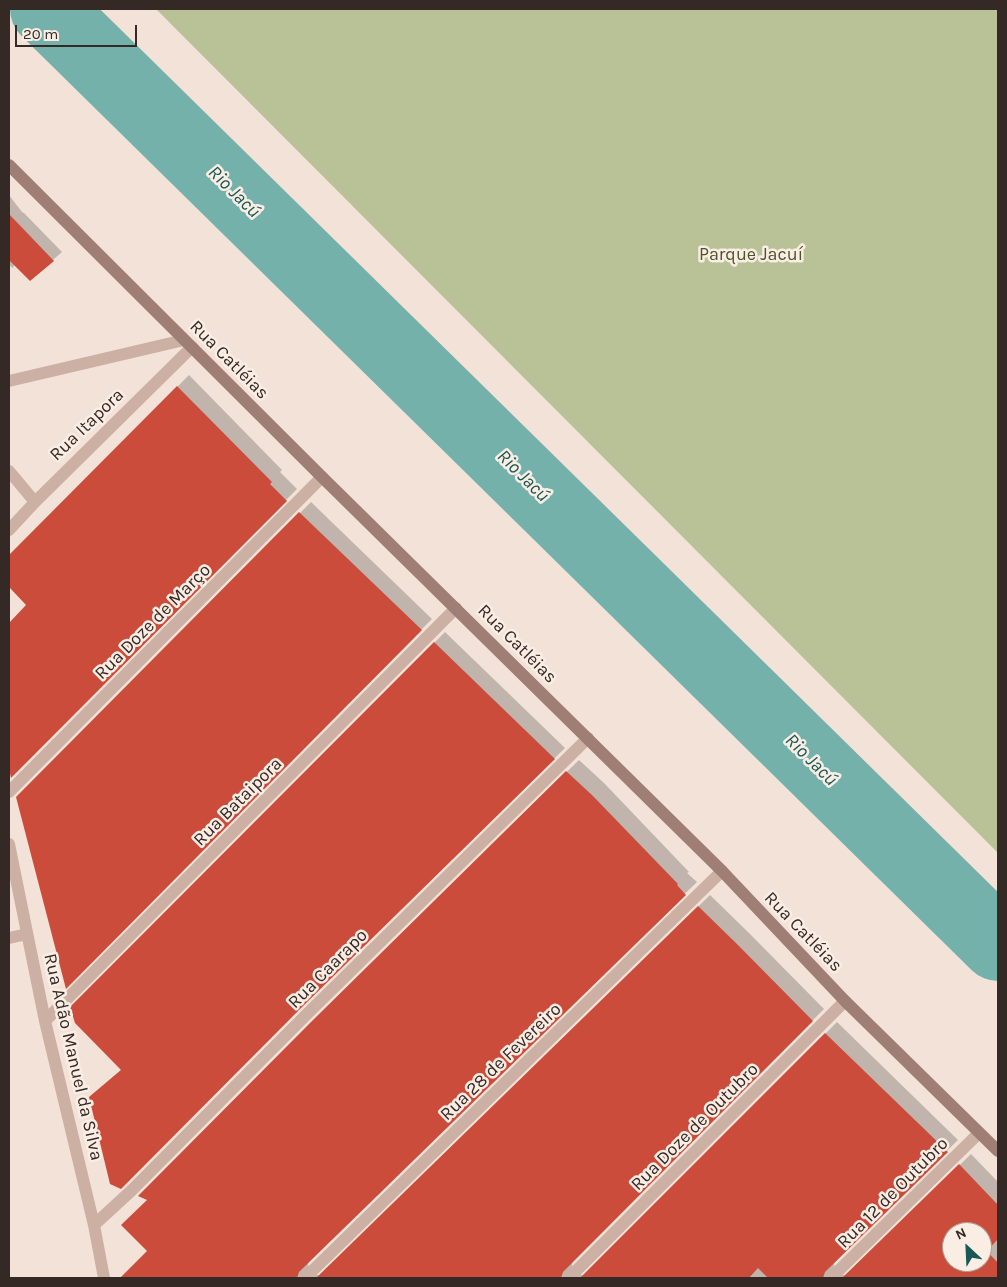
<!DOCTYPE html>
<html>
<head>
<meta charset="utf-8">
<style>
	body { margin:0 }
	#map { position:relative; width:1007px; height:1287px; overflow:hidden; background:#f2e2d8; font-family:Karla,sans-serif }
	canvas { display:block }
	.frame { position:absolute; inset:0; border:10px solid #352926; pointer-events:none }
	.north { position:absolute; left:942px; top:1222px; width:50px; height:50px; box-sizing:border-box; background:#faede4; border:1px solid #ab9f98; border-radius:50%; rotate:335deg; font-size:14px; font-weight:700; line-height:20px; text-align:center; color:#352926 }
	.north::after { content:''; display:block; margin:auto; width:18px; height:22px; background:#195955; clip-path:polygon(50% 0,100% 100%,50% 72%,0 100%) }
	.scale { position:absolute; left:15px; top:25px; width:122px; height:22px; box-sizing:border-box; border:2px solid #352926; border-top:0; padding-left:6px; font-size:15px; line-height:18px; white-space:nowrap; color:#352926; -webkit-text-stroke:4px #faede4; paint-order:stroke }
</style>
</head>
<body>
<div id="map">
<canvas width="1007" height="1287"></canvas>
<div class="frame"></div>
<div class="north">N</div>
<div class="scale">20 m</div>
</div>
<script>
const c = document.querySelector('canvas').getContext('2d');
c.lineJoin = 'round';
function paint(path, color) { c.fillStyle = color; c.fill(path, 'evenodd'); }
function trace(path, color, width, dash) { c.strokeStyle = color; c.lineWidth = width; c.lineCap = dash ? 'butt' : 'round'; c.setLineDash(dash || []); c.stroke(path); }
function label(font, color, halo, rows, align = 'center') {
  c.font = font + ' Karla,sans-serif'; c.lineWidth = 5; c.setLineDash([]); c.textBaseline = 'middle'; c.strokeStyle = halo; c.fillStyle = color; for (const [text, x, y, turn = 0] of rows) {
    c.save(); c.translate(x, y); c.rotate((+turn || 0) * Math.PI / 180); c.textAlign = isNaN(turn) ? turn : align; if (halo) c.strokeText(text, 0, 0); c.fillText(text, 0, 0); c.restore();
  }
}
paint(new Path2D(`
	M156 9H998V853Z`), '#b9c297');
paint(new Path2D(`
	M9 195 22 212 24 213 62 252 30 280 15 265 12 268 9 264Z
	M189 375 282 470 280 472 297 489 12 776 9 761V625L28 605 9 586V557Z
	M311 502 432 619 66 986 17 797Z
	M445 632 565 748 300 1008 90 1097 122 1069 72 1007Z
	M579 760 604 783 689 872 687 873 697 882 310 1260 308 1264 310 1272 315 1275H320L324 1273 710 895 749 933 824 1009 574 1259 572 1264 574 1272 579 1275H584L588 1273 837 1022 958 1140 836 1260 834 1264 836 1272 841 1275H846L850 1273 971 1154 998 1182V1278H129L128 1272 149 1251V1199L324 1011ZM952 1232H982V1262H952Z`), '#0003');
trace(new Path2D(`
	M47 9 998 944`), '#75b1ab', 74);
paint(new Path2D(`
	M9 214 54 261 30 281 9 260Z
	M177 386 272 482 270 484 287 501 11 778 9 769V623L26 605 9 587V555Z
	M299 512 422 630 66 989 16 797Z
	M434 642 555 759 299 1010 126 1184 121 1189 110 1184 89 1097 121 1070 75 1023 70 1007Z
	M566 771 592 795 678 884 677 885 686 895 299 1272 297 1278H120L147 1251 121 1225 147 1200 138 1196 311 1022Z
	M698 906 737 944 813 1021 563 1272 561 1278H316Z
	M825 1033 948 1152 825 1272 823 1278H768L758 1268 749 1278H580Z
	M959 1164 998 1205V1239L987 1251 998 1263V1278H842ZM952 1232H982V1262H952Z`), '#cc4c3c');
trace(new Path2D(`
	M9 381 184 340
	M9 471 35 502
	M9 530 35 502 192 347
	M9 792 322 477
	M9 844 45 1021 94 1225 104 1278
	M9 938 27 934
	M45 1021 456 608
	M94 1225 132 1190 305 1016 588 738
	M305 1278 722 871
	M569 1278 845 1001
	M831 1278 979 1133`), '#cbb0a3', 12);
trace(new Path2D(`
	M9 165 322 477 722 871 845 1001 998 1151`), '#9e7e75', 12);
label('18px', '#4a5528', '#faede4', [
	["Parque Jacuí",751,255]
]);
label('18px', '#352926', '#faede4', [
	["Rua Catléias",229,360,45],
	["Rua Itapora",87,425,-44],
	["Rua Doze de Março",153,622,-45],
	["Rua Catléias",517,644,45],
	["Rua Bataipora",238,802,-45],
	["Rua Catléias",803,932,46],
	["Rua Caarapo",328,969,-45],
	["Rua Adão Manuel da Silva",73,1057,77],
	["Rua 28 de Fevereiro",501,1062,-44],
	["Rua Doze de Outubro",695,1127,-45],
	["Rua 12 de Outubro",893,1193,-45]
]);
label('italic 19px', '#195955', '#faede4', [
	["Rio Jacú",234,192,45],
	["Rio Jacú",523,476,45],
	["Rio Jacú",811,760,45]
]);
</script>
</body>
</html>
